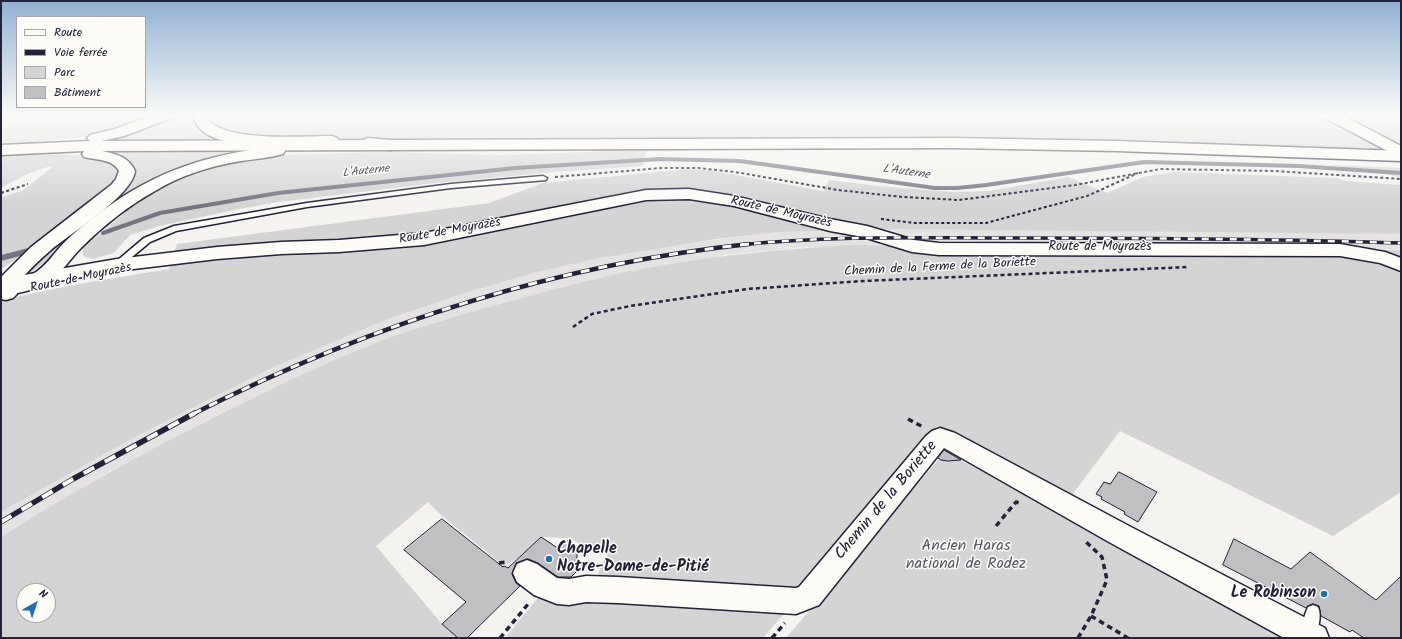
<!DOCTYPE html>
<html>
<head>
<meta charset="utf-8">
<style>
	body { margin:0 }
	#map { position:relative; width:1402px; height:639px; overflow:hidden; background:#f4f3ef; font-family:Kalam,sans-serif }
	canvas { display:block }
	.frame { position:absolute; inset:0; border:2px solid #22223b; pointer-events:none }
	.legend { position:absolute; left:16px; top:16px; width:130px; height:92px; box-sizing:border-box; background:#fdfcf7; border:1px solid #a5a5ac; margin:0; padding:5px 7px; list-style:none; font-size:12px; color:#22223b }
	.legend li { display:flex; align-items:center; gap:8px; height:20px }
	.legend b { width:20px; border:1px solid #a5a5ac }
	.north { position:absolute; left:16px; top:583px; width:40px; height:40px; box-sizing:border-box; background:#fdfcf7; border:1px solid #a5a5ac; border-radius:50%; rotate:39deg; font-size:11px; font-weight:700; line-height:16px; text-align:center; color:#22223b }
	.north::after { content:''; display:block; margin:auto; width:14px; height:18px; background:#1f6fb2; clip-path:polygon(50% 0,100% 100%,50% 72%,0 100%) }
</style>
</head>
<body>
<div id="map">
<canvas width="1402" height="639"></canvas>
<div class="frame"></div>
<ul class="legend">
<li><b style="height:5px;background:#fdfcf7"></b>Route</li>
<li><b style="height:5px;background:#22223b"></b>Voie ferrée</li>
<li><b style="height:11px;background:#d5d4d5"></b>Parc</li>
<li><b style="height:11px;background:#c0bfc2"></b>Bâtiment</li>
</ul>
<div class="north">N</div>
</div>
<script>
const c = document.querySelector('canvas').getContext('2d');
c.lineJoin = 'round';
function paint(path, color) { c.fillStyle = color; c.fill(path, 'evenodd'); }
function trace(path, color, width, dash) { c.strokeStyle = color; c.lineWidth = width; c.lineCap = dash ? 'butt' : 'round'; c.setLineDash(dash || []); c.stroke(path); }
function label(font, color, halo, rows, align = 'center') {
  c.font = font + ' Kalam,sans-serif'; c.lineWidth = 3; c.setLineDash([]); c.textBaseline = 'middle'; c.strokeStyle = halo; c.fillStyle = color; for (const [text, x, y, turn = 0] of rows) {
    c.save(); c.translate(x, y); c.rotate((+turn || 0) * Math.PI / 180); c.textAlign = isNaN(turn) ? turn : align; if (halo) c.strokeText(text, 0, 0); c.fillText(text, 0, 0); c.restore();
  }
}
paint(new Path2D(`
	M891 229 1387 233 1401 234V250L1337 246 919 243 793 248 725 255 500 304 432 323 358 350 209 419 109 472 1 537V512L135 437 274 367 388 319 462 294 537 272 600 258 658 247 779 232Z`), '#e4e3e2');
paint(new Path2D(`
	M1 116H157L87 137 1 145Z
	M170 116H197L233 142H87Z
	M214 116H1401V152L1176 143 1172 141 1150 140 778 138 454 141 354 139 261 136 240 134 229 132 219 128 214 122Z
	M251 150 197 163 59 250 27 276 22 277 24 270 127 187 133 178V168L121 154 109 151Z
	M647 150 643 166 555 172 436 183 278 202 239 209 160 226 130 235 114 253 93 259 83 256V248L141 199 156 189 197 169 273 155 384 152 501 155Z
	M40 155C60 155 92 153 110 162 115 165 118 173 119 178L17 259 1 269V198L24 190 52 167C45 165 9 183 1 188V156Z
	M1330 165 1401 168V177Z
	M688 169 713 171 823 191 829 180 878 186 953 192 989 191 1068 177 1107 193 1143 177 1175 172 1336 178 1346 181 1401 185V234L891 229 779 232 716 239 600 258 537 272 462 294 388 319 274 367 135 437 1 512V300L78 284 169 269 177 244 489 203 543 183Z
	M853 245 1401 250V492L1333 536 1120 431 1069 499 937 426 808 583 797 589 606 579 598 576 600 566 608 555 567 538 541 537 520 557 504 566 440 514 428 502 376 546 442 624 458 638H1V537C86 483 175 435 266 392 296 377 327 363 358 350 408 329 462 314 515 300 559 288 603 276 648 268 716 255 784 249 853 245ZM24 591H48V615H24Z
	M938 445 957 454 956 458 1058 510 1296 638H786L939 459 936 456Z
	M619 596 789 608 763 638H505L538 598 598 604Z`), '#d5d4d5');
trace(new Path2D(`
	M103 233 160 213 278 193 515 168 660 159 740 161 935 188H957L986 185 1144 162 1299 166 1401 173`), '#757582', 4);
trace(new Path2D(`
	M1 258 32 250`), '#757582', 5.5);
const building = new Path2D(`
	M944 450 961 460 948 461 941 460 938 458Z
	M1119 472 1157 492 1138 522 1124 514 1125 512 1101 499 1102 497 1096 494 1104 482 1110 484Z
	M442 519 503 567 504 566 508 568 541 537 559 549 568 540 582 549 577 554V566L576 572 571 577H558L538 563 528 559 516 563 512 574 516 583 520 586 467 638H458L442 624 466 602 404 550Z
	M1234 539 1291 569 1310 552 1376 600 1401 576V638H1364L1352 630 1350 632 1321 616 1319 606 1312 604 1306 608 1223 565Z`);
paint(building, '#c0bfc2');
trace(building, '#22223b', 1);
const lane = new Path2D(`
	M543 176 547 178 546 180 451 188 307 207 176 231 150 242 120 267 117 268 112 265 144 238 174 226 307 203 451 184Z
	M1313 605 1318 607C1322 616 1318 630 1314 638H1304C1300 629 1304 616 1308 607Z`);
const street = new Path2D(`
	M940 428 955 433 1129 526 1325 628 1329 638H1284L1109 542 944 448 819 605 796 614 618 603 586 602 569 605 557 604 534 595 517 582 513 573 517 564 527 560 537 564 557 578 569 579 586 576 618 577 796 588 799 587 926 436 932 431Z`);
const secondary = new Path2D(`
	M1325 116H1344L1401 146V157L1395 155 1327 119Z
	M689 189 734 196 830 219 867 226 914 240 939 243 1340 244 1385 252 1401 258V271L1380 263 1340 256 939 255 912 252 863 237 830 231 734 206 689 199 646 200 424 245 339 252 281 254 217 259 117 271 1 291V279L117 259 217 247 281 242 339 240 424 233 646 190Z`);
const primary = new Path2D(`
	M195 116H209V121C230 142 303 136 332 136L337 138 340 141 337 144 332 146C299 145 232 151 205 133 201 130 198 126 195 122Z
	M368 138 390 140 953 138 1117 141 1401 151V161L1117 151 953 148 390 150 363 146 360 143 363 140Z
	M277 146 283 148 285 151 283 154C269 158 255 159 241 161 211 166 181 175 155 191 128 206 103 226 81 248 70 259 61 274 47 283 34 291 16 293 1 296V284C12 282 23 280 33 274 45 267 52 256 61 246 73 233 88 222 102 211 158 169 209 155 277 146Z`);
const highway = new Path2D(`
	M150 116H171L169 119 124 136 101 141 390 140 395 142 398 145 395 148 390 150 102 151C116 154 129 157 135 171 132 196 71 233 51 250 38 261 27 272 16 285L17 294 13 298 6 300 1 299V277L31 247 111 185 116 179 119 171C113 159 96 160 84 157L82 154 84 151 1 155V145L90 141 87 138 90 135 115 129Z`);
trace(lane, '#22223b', 3);
trace(street, '#22223b', 3);
trace(secondary, '#22223b', 3);
trace(primary, '#22223b', 3);
trace(highway, '#22223b', 3);
trace(new Path2D(`
	M555 177 661 168H698L735 172 838 190 903 197 959 200 1075 185 1160 169 1275 171 1401 179
	M1 193 28 184
	M881 219 915 223H986L1087 196 1138 173`), '#22223b', 2, [3, 2.5]);
trace(new Path2D(`
	M573 327 592 314 630 306 747 289 863 281 1189 267`), '#22223b', 2.5, [4, 3]);
trace(new Path2D(`
	M908 419 923 427
	M996 526 1016 502 1019 503
	M499 563 507 562
	M1091 616 1128 638
	M500 638 529 603
	M772 638 785 623
	M1078 638 1091 616 1107 580 1102 557 1084 540`), '#22223b', 3.5, [5.5, 4]);
paint(lane, '#fdfcf7');
paint(street, '#fdfcf7');
paint(secondary, '#fdfcf7');
paint(primary, '#fdfcf7');
paint(highway, '#fdfcf7');
const railFar2 = new Path2D(`
	M740 245C832 235 924 238 1016 238 1144 238 1273 239 1401 243`);
const railFar1 = new Path2D(`
	M193 414C369 325 552 265 749 244`);
const rail = new Path2D(`
	M1 522 73 479 195 413`);
trace(railFar2, '#22223b', 3.5);
trace(railFar1, '#22223b', 4.5);
trace(rail, '#22223b', 5.5);
trace(railFar2, '#fdfcf7', 2.5, [7]);
trace(railFar1, '#fdfcf7', 3, [9]);
trace(rail, '#fdfcf7', 4, [12]);
const sky = c.createLinearGradient(0, 0, 0, 206);
sky.addColorStop(0, '#90b1d2');
sky.addColorStop(0.56, '#fafaf8');
sky.addColorStop(1, '#fafaf800');
c.fillStyle = sky;
c.fillRect(0, 0, 1402, 206);
for (const [x, y, r, color] of [
	[549,559,4,"#1f6fb2"],
	[1324,594,4,"#1f6fb2"]
]) { const dot = new Path2D(); dot.arc(x, y, r, 0, 2 * Math.PI); c.fillStyle = color; c.fill(dot); trace(dot, '#fdfcf7', 1.5); }
label('italic 12px', '#59596b', '#fdfcf7', [
	["L'Auterne",366,172,-6],
	["L'Auterne",906,173,8]
]);
label('13px', '#22223b', '#fdfcf7', [
	["Route de Moyrazès",781,213,13],
	["Route de Moyrazès",450,232,-10],
	["Route de Moyrazès",1100,248],
	["Chemin de la Ferme de la Boriette",940,268,-3],
	["Route de Moyrazès",81,279,-12]
]);
label('16px', '#22223b', '#fdfcf7', [
	["Chemin de la Boriette",887,501,-50]
]);
label('16px', '#585769', '#fdfcf7', [
	["Ancien Haras",966,547],
	["national de Rodez",966,565]
]);
label('bold 16px', '#22223b', '#fdfcf7', [
	["Chapelle",557,550],
	["Notre-Dame-de-Pitié",557,568],
	["Le Robinson",1316,594,"right"]
], 'left');
</script>
</body>
</html>
